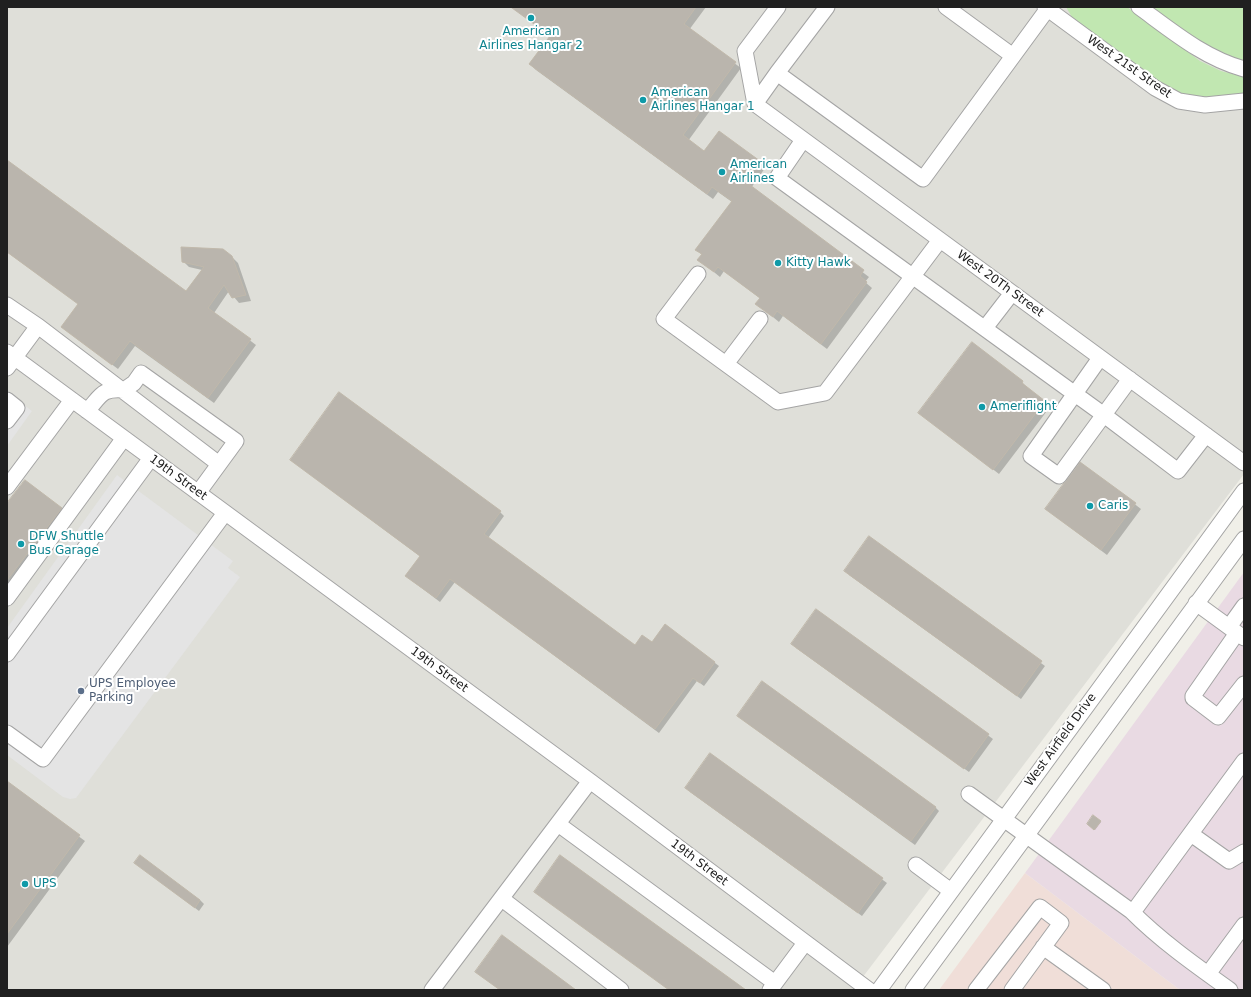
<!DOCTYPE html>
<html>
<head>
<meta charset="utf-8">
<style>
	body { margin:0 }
	#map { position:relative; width:1251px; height:997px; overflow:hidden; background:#f0efe8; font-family:"DejaVu Sans",sans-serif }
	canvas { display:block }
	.frame { position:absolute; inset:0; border:8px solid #202020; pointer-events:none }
</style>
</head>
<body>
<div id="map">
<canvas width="1251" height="997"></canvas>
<div class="frame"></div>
</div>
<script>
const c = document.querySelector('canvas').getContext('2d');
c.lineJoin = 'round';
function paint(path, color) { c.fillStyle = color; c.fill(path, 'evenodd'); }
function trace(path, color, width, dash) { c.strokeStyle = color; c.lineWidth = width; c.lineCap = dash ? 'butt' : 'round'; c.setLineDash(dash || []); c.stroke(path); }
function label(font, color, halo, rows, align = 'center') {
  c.font = font + ' "DejaVu Sans",sans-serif'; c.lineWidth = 4; c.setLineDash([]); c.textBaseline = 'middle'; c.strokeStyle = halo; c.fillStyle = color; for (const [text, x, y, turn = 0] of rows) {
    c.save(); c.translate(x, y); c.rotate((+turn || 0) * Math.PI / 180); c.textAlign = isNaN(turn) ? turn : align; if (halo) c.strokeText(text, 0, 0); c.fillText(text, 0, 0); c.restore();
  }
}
paint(new Path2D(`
	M1025 873 1180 990H939Z`), '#f0ded8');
paint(new Path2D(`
	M1244 572V990H1180L1025 873Z`), '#e9dae3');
paint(new Path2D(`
	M7 7H1244V474L853 990H7Z`), '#dfdfd9');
paint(new Path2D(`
	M1066 7H1127L1200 61 1221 71 1244 77V95C1209 99 1190 101 1158 82L1073 19Z
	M1151 7H1244V62L1209 49Z`), '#c1e7b1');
paint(new Path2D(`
	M7 392 32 411 7 446Z
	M117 475 233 561 228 568 240 577 76 798 70 799 63 797 7 755V628Z`), '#e4e4e4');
paint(new Path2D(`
	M511 7H706L689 30 741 68 688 141 704 152 719 132 760 162 765 168 751 188 869 277 865 282 872 288 827 349 783 316 779 322 757 304 761 299 724 271 720 277 699 260 702 255 697 250 732 202 718 192 713 199 536 70 530 64 551 36Z
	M7 161 186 292 202 270 189 267 183 261 232 257 238 263 251 301 239 303 229 291 214 313 256 345 214 403 135 346 118 369 62 327 79 304 7 252Z
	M1022 382 1027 388 1050 407 999 474 920 413Z
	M291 460 500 512 504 516 488 538 635 646 715 663 719 666 704 686 697 681 659 733 455 582 440 602 411 580 421 557Z
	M1081 463 1141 509 1107 555 1046 509Z
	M7 505 61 509 66 514 7 593Z
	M869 537 1045 666 1021 699 849 575Z
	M816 610 993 739 969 772 796 648Z
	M743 720 935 807 939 811 915 845Z
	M710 754 887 883 862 916 690 792Z
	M7 783 85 841 7 947Z
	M1093 816 1101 822 1095 830 1088 824Z
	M136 863 200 900 204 904 199 911Z`), '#0003');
const building = new Path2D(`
	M511 7H696L684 24 736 62 683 135 704 151 719 131 760 161 746 182 864 270 860 276 867 282 821 344 777 311 773 317 755 304 760 298 718 267 714 272 697 260 702 254 695 250 732 201 712 187 707 194 529 64 550 36Z
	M7 160 186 291 204 267 182 262 181 247 223 249 232 256 246 295 232 298 224 285 208 308 251 339 208 398 130 341 112 365 61 327 78 304 7 252Z
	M972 342 1023 381 1022 383 1045 401 993 470 918 413Z
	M339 392 501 511 484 534 635 645 642 635 652 642 665 624 715 662 700 683 693 678 655 729 450 579 436 598 405 576 420 556 290 460Z
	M1080 462 1136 503 1101 550 1045 509Z
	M25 480 62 508 7 580V503Z
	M869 536 1042 661 1017 696 844 571Z
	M816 609 989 734 964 769 791 644Z
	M762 681 936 807 911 841 737 716Z
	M710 753 883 878 858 913 685 788Z
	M7 781 80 835 7 934Z
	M1093 815 1101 821 1094 830 1087 824Z
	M140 855 200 900 195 908 134 863Z
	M560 855 746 990H669L534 892Z
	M502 935 576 990H500L475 972Z`);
paint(building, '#bab5ad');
trace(building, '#c1b9ab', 1);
const minor = new Path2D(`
	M827 7 777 73 923 179 1049 7
	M946 7 1013 56
	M1045 7 1155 88 1179 101 1205 105 1244 101
	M1139 7C1172 31 1204 58 1244 69
	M755 104 1244 463
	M755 104 745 51 778 7
	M755 104 777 73
	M803 140 777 178 1104 415 1178 471 1206 435
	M698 274 664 319 778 402 825 393 940 240
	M7 305 38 326
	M985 328 1012 293
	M7 352 590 781 869 990
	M1100 358 1031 456 1059 476 1130 379
	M726 364 760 319
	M7 368 38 326 219 464
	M7 400 17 408 7 421
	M87 411C101 396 101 388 124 390L134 383 141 373 236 441 198 493
	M7 487 72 400
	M7 598 124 438
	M1196 603 1244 638
	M1229 627 1244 606
	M1237 633 1193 696V698L1218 717 1244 684
	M7 654 151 458
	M7 733 43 759 225 513
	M969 794 1131 911 1136 908 1244 761
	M558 824 775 983
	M1191 834 1229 861 1244 852
	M916 865 951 891
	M502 899 621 990
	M1131 911C1161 941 1195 965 1230 990
	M1043 947 1103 990
	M1208 974 1244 925
	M432 990 590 781
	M770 990 805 943
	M879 990 1244 491
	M913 990 1244 539
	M976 990 1040 907 1061 923 1012 990`);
trace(minor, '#a4a4a4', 17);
trace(minor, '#fff', 15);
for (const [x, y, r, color] of [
	[531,18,4,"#0f9aa8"],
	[643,100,4,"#0f9aa8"],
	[722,172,4,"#0f9aa8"],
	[778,263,4,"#0f9aa8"],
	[982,407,4,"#0f9aa8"],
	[1090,506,4,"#0f9aa8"],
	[21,544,4,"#0f9aa8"],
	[81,691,4,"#5c6f8a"],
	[25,884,4,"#0f9aa8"]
]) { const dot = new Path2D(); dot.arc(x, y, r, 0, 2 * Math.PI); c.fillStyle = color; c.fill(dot); trace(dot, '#fff', 1.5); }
label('12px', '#0d838f', '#fff', [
	["American",531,32,"center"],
	["Airlines Hangar 2",531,46,"center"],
	["American",651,93],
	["Airlines Hangar 1",651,107],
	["American",730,165],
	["Airlines",730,179],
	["Kitty Hawk",786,263],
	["Ameriflight",990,407],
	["Caris",1098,506],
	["DFW Shuttle",29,537],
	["Bus Garage",29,551],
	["UPS",33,884]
], 'left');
label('12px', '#202020', '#fff', [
	["West 21st Street",1129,67,35],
	["West 20Th Street",1000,284,36],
	["19th Street",178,478,36],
	["19th Street",439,670,36],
	["West Airfield Drive",1061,740,-54],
	["19th Street",699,863,37]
]);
label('12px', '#4e5e75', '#fff', [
	["UPS Employee",89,684],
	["Parking",89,698]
], 'left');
</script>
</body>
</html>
